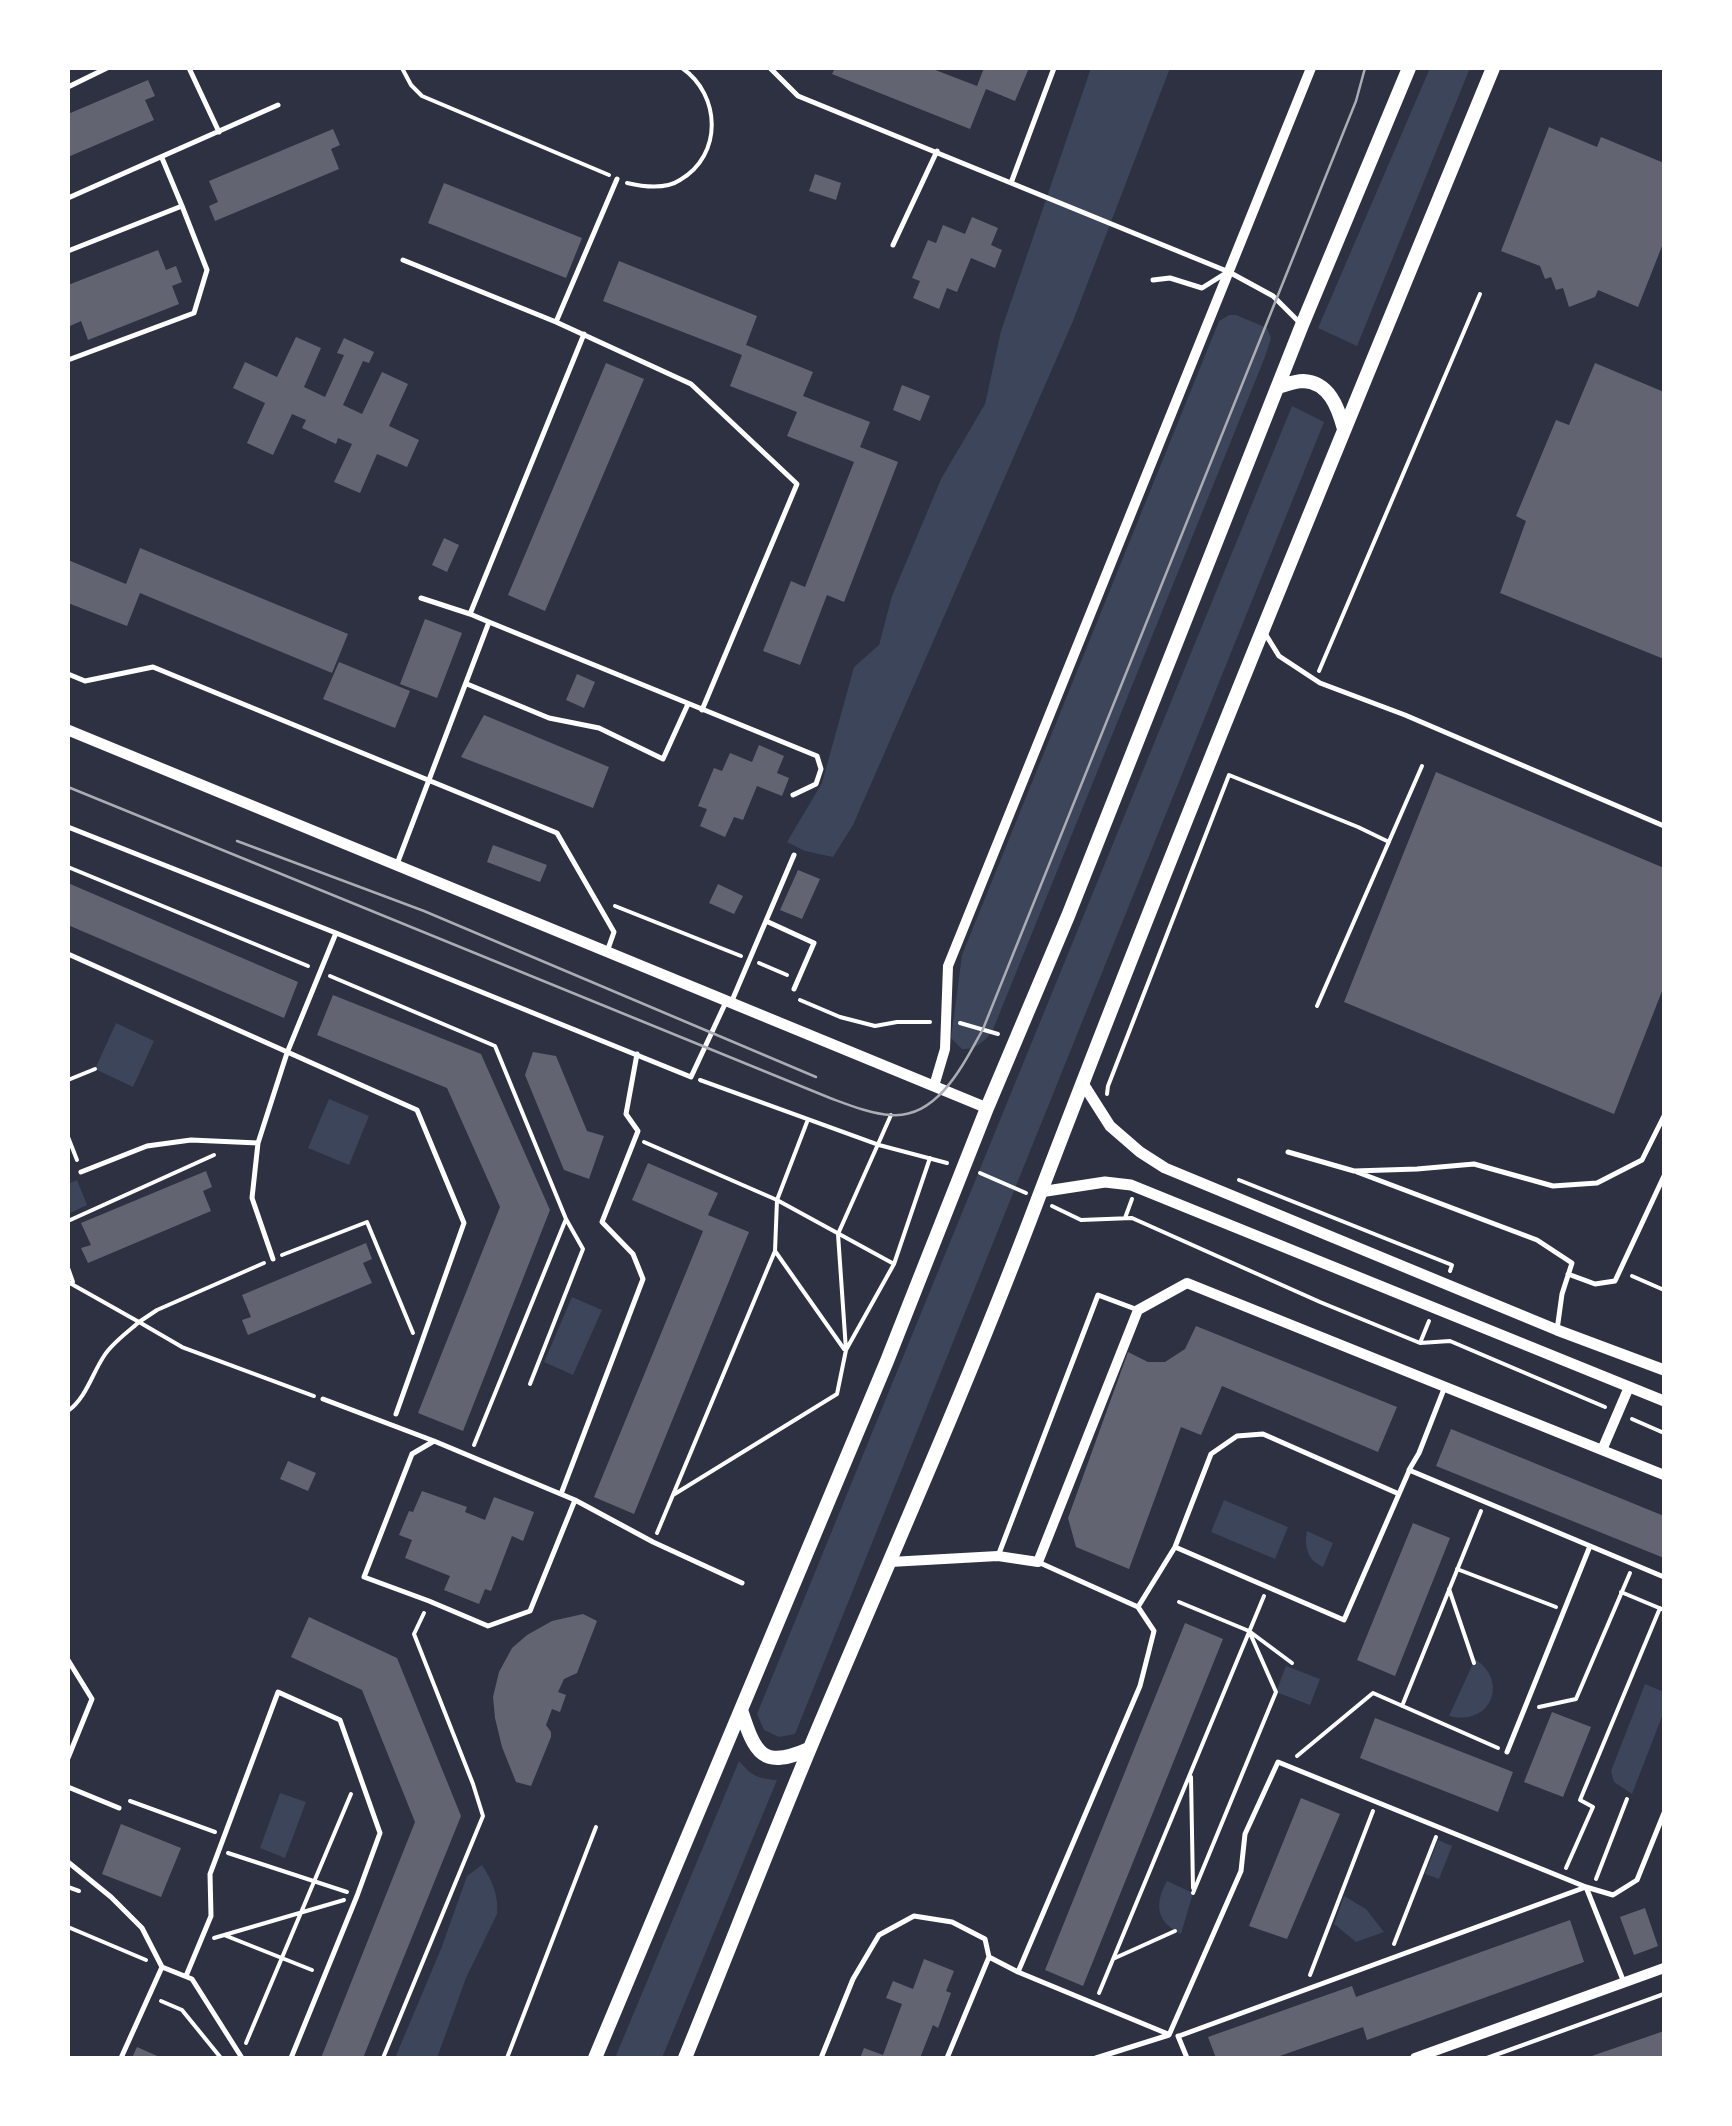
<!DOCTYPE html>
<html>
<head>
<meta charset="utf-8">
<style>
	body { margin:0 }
	#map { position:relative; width:1732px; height:2126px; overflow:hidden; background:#2d3142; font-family:Spectral,serif }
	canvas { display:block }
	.frame { position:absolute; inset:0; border:70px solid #fff; pointer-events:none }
</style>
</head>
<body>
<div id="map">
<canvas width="1732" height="2126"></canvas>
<div class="frame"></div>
</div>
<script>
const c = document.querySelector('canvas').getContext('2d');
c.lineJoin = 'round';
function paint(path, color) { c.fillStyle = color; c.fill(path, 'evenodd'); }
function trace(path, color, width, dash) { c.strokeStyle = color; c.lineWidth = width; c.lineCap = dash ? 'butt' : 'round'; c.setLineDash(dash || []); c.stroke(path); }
paint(new Path2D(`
	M1091 68H1170L1073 321 853 825 833 857 805 851 787 842 822 783 854 667 879 645 892 596 941 479 985 404 1001 331Z
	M1430 68H1470L1357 346 1318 328Z
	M1229 315H1236L1267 328 1271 338 1265 357 992 1032C983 1042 976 1050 962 1049L951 1038 962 955 1219 321Z
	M1292 406 1324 422 795 1734 779 1737 764 1730 757 1714Z
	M116 1023 154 1041 133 1087 95 1069Z
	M329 1099 369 1116 349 1165 308 1148Z
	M77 1180 87 1205 68 1214V1184Z
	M572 1297 602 1310 573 1375 544 1362Z
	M1224 1500 1288 1527 1275 1559 1211 1532Z
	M1307 1531 1333 1543 1323 1567C1307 1560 1304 1546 1307 1531Z
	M1475 1659C1510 1682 1490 1727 1449 1716Z
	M1286 1666 1320 1679 1310 1705 1276 1692Z
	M1645 1684 1664 1692V1711L1632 1794 1614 1782 1611 1771Z
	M739 1761C751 1775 758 1779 777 1780L662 2058H615Z
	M280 1793 306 1802 285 1858 260 1848Z
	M1438 1840 1452 1846 1439 1879 1425 1874Z
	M482 1865C492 1880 499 1896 497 1914L466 1978 437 2058H395L441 1949 467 1876Z
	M1167 1881 1193 1893 1181 1934C1156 1922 1154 1904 1167 1881Z
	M1344 1896 1366 1909 1384 1932 1356 1942 1334 1924Z`), '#3c4559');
paint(new Path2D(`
	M835 68H930L977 86 984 68H1029L1015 101 986 89 970 129 832 74Z
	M148 80 155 96 145 100 154 120 68 157V114Z
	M1549 127 1597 147 1601 137 1664 163V241L1638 307 1598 290 1595 297 1569 307 1563 288 1556 290 1551 277 1545 279 1540 266 1501 251Z
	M333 129 340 145 331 149 339 169 215 221 209 206 218 202 209 181Z
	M815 174 841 183 836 200 809 191Z
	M444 183 582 238 566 278 428 223Z
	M972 217 998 228 991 245 1002 250 995 268 971 258 957 292 947 288 939 309 913 298 920 281 912 278 928 240 936 243 943 225 965 234Z
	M158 250 166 270 176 266 182 282 172 286 179 304 88 340 81 321 68 327V285Z
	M619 261 757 316 746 345 813 372 803 396 870 422 860 447 898 462 844 602 827 595 800 665 763 651 791 581 805 587 854 462 787 436 797 412 730 386 742 355 603 301Z
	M296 337 321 348 304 387 325 397 344 355 337 353 344 338 374 352 369 363 363 361 343 405 362 414 382 372 408 384 389 426 419 440 407 467 377 454 360 493 334 482 352 444 338 438 336 444 302 428 306 420 292 414 273 455 247 443 265 403 233 388 245 362 277 377Z
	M606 363 644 379 545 611 508 595Z
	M1595 363 1664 392V659L1500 593 1526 521 1516 516 1556 420 1569 425Z
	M902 385 930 396 920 421 893 410Z
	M444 538 459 545 447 572 432 565Z
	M140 548 348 634 332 673 140 593 127 626 68 603V560L126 584Z
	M425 619 462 633 437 698 400 684Z
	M339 662 410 691 395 728 323 699Z
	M577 674 595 682 584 708 566 700Z
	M484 715 609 767 593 808 461 757Z
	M759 745 784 756 777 773 789 778 782 796 757 786 743 820 734 817 725 837 700 826 707 809 698 806 714 768 722 771 730 753 752 762Z
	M1436 772 1664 868V986L1614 1114 1344 1002Z
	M493 845 547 865 540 882 487 862Z
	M798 870 820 879 802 919 780 910Z
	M68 883 298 982 284 1018 68 925Z
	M718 884 743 896 734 914 709 903Z
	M333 995 481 1054 550 1210 463 1431 418 1413 500 1207 447 1088 317 1035Z
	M533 1052 556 1056 587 1131 604 1136 589 1179 564 1170 525 1075Z
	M648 1163 718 1193 708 1215 749 1232 634 1514 594 1497 703 1231 632 1200Z
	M206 1171 212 1187 203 1191 211 1211 88 1263 81 1248 91 1245 81 1223Z
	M366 1243 372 1259 363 1263 372 1283 248 1335 242 1320 251 1317 242 1295Z
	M1196 1326 1397 1407 1378 1452 1222 1386 1201 1435 1181 1427 1129 1569 1076 1547 1068 1518 1128 1352 1148 1362H1165L1185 1349Z
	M1451 1429 1664 1516V1558L1436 1466Z
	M288 1461 316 1473 308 1491 280 1479Z
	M422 1491 467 1507 465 1512 485 1520 494 1497 534 1512 523 1541 512 1536 491 1591 485 1589 479 1604 444 1590 450 1576 405 1558 412 1540 399 1535 409 1511 413 1512Z
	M1413 1523 1450 1538 1395 1676 1357 1660Z
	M583 1614 597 1621 577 1673 564 1679 558 1692 566 1695 560 1712 552 1709 546 1725 551 1732V1737L531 1786 516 1782 502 1747 495 1718 493 1697 499 1672 512 1648 527 1635 552 1621Z
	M309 1617 397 1658 461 1816 363 2058H321L415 1822 362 1690 291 1657Z
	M1185 1623 1223 1639 1083 1986 1045 1970Z
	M1552 1712 1591 1727 1563 1797 1524 1782Z
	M1375 1718 1513 1772 1498 1812 1360 1758Z
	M1301 1798 1340 1814 1287 1939 1249 1926Z
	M121 1824 181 1848 161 1897 102 1874Z
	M1645 1908 1658 1946 1634 1955 1620 1917Z
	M1570 1920 1584 1962 1367 2040 1363 2027 1274 2058H1216L1208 2037 1352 1986 1356 1997Z
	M924 1959 954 1971 946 1991 951 1993 938 2028 933 2025 920 2058H860L864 2048 883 2055 902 2004 886 1998 893 1981 913 1989Z
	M1664 2031V2058H1586Z
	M137 2047 162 2058H132Z`), '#626471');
trace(new Path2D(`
	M402 68 411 85 422 96 609 175
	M627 183C644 187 665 190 680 180 723 155 721 95 682 68
	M1319 671 1480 294
	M68 867 308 966
	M615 906 741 956
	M759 963 787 975
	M330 976 495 1046 566 1219 474 1445
	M800 1000 840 1017 875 1026 897 1022H930
	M1317 1006 1422 766
	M960 1023 998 1034
	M68 1080 95 1069
	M700 1080 879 1145 947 1163
	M1107 1094 1108 1086 1229 775 1358 827 1389 842
	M68 1137 77 1160
	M644 1142 777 1200 894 1264
	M980 1173 1026 1193
	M1239 1180 1452 1265 1450 1271
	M1052 1206 1081 1220 1132 1218 1320 1302 1420 1343 1450 1341 1605 1407
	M1125 1218 1132 1199
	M68 1221 214 1155
	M775 1251 844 1349
	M282 1255 367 1222 413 1333
	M68 1268 73 1282
	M1632 1276 1664 1290
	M68 1282 139 1322 157 1310 264 1263
	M1420 1343 1429 1321
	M846 1350 838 1234 891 1115
	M530 1384 583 1249 566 1219
	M68 1411C86 1398 92 1374 104 1356 112 1343 128 1332 139 1322L182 1347 314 1396
	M1632 1419 1664 1433
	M673 1495 837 1394 846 1350 894 1264 930 1158
	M657 1533 775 1251 777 1200 807 1122
	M1457 1569 1556 1607
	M1449 1589 1474 1663
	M1621 1592 1664 1610
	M1179 1602 1249 1631 1292 1663
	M1402 1706 1481 1511
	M1539 1707 1576 1699 1630 1573
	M1297 1756 1373 1693 1498 1748
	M1191 1777 1193 1888
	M130 1801 215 1832
	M228 1853 347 1892
	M1566 1868 1593 1807 1580 1800 1660 1608
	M1596 1879 1627 1799
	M68 1887 79 1891
	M1193 1893 1276 1692 1249 1631
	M68 1927 146 1960
	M224 1935 312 1970
	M214 1938 344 1900
	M1394 1944 1436 1837
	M1115 1958 1175 1931
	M1310 1975 1373 1811
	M1099 1993 1264 1596
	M161 2001 182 2010 221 2058
	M246 2043 351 1794
	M383 2058 483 1816 473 1784 414 1634 424 1613
	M507 2058 596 1827
	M1487 2058 1664 1994`), '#fff', 4);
trace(new Path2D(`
	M189 68 219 132
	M770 68 798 96 1229 272 1273 296 1300 323
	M68 87 107 68
	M162 158 182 206
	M617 179 556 322 691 384 797 484 702 710
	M1011 183 1054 68
	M68 198 278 105
	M893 245 937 151
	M68 251 182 206 207 270 194 313 68 360
	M403 260 556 322
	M1153 280 1170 278 1202 288 1226 273
	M421 598 470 614
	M489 622 470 614 584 334
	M1266 635 1279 656 1320 683 1405 715 1664 826
	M68 674 85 681 153 667 557 833 614 932 608 949
	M467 684 549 718 599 728 663 759 688 704
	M68 827 336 933 691 1077 725 1004
	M397 864 489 622 817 756 821 769 816 784 793 795
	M766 921 814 943 794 989
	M68 954 417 1110 464 1223 396 1414
	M731 1003 794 855
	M258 1143 252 1198 273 1259
	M1288 1152 1354 1171 1417 1169 1474 1164 1553 1186 1597 1183 1642 1160 1664 1116
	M81 1172 147 1146 191 1140 258 1143 287 1053 336 933
	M1357 1172 1537 1240 1572 1263 1562 1294 1557 1330
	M1568 1274 1595 1284 1615 1281 1664 1176
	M1444 1389 1419 1453 1409 1470 1664 1577
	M323 1399 434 1441 412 1454 364 1577 429 1601 488 1626 530 1611 575 1500
	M434 1441 575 1500 653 1542 742 1583
	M561 1494 643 1279 633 1254 602 1222 638 1131 626 1114 637 1054
	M1175 1547 1344 1620 1409 1471
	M998 1556 1098 1295 1138 1310
	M1138 1607 1175 1547 1211 1454 1237 1436 1263 1434 1399 1494
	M68 1660 92 1699 68 1758
	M1507 1752 1590 1546
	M68 1787 119 1808
	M68 1862 111 1897 142 1928 162 1967
	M1018 1972 1168 2034
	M186 1976 211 1916 210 1874 278 1692 340 1720 380 1833 357 1896 291 2058
	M1178 2036 1187 2058
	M1179 2036 1586 1887 1613 1895 1637 1880 1664 1813
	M121 2058 162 1967 192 1979 242 2058
	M821 2058 853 1979 879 1935 914 1916 952 1922 985 1939 989 1957 1018 1972 1140 1686 1154 1631 1138 1607 1038 1562
	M947 2058 989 1957
	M1096 2058 1169 2035 1241 1871 1245 1834 1278 1762 1586 1887 1623 1980`), '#fff', 5);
trace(new Path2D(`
	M934 1086 945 1049 948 966 1311 68
	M1602 1450 1629 1387
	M890 1562 998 1556 1038 1562 1138 1310 1187 1283 1664 1475
	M1415 2058 1664 1968`), '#fff', 10);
trace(new Path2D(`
	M68 730 987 1108
	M1082 1082 1110 1126 1140 1152 1165 1168 1557 1330 1664 1370
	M1040 1192 1105 1182 1131 1185 1664 1401`), '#fff', 11);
trace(new Path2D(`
	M1278 387C1285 385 1295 381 1303 381 1329 382 1338 407 1344 429
	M741 1710C755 1753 762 1770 809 1749
	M595 2058 887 1361 987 1108 1068 916 1302 325 1409 68
	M685 2058C727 1955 767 1851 810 1748 884 1572 962 1398 1030 1220 1177 833 1336 450 1493 68`), '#fff', 14);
trace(new Path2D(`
	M68 787 830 1098C849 1105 871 1114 891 1115 938 1119 964 1063 983 1029L1356 101 1365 68
	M237 841 424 911 816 1077`), '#abadb3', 2.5);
</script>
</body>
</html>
